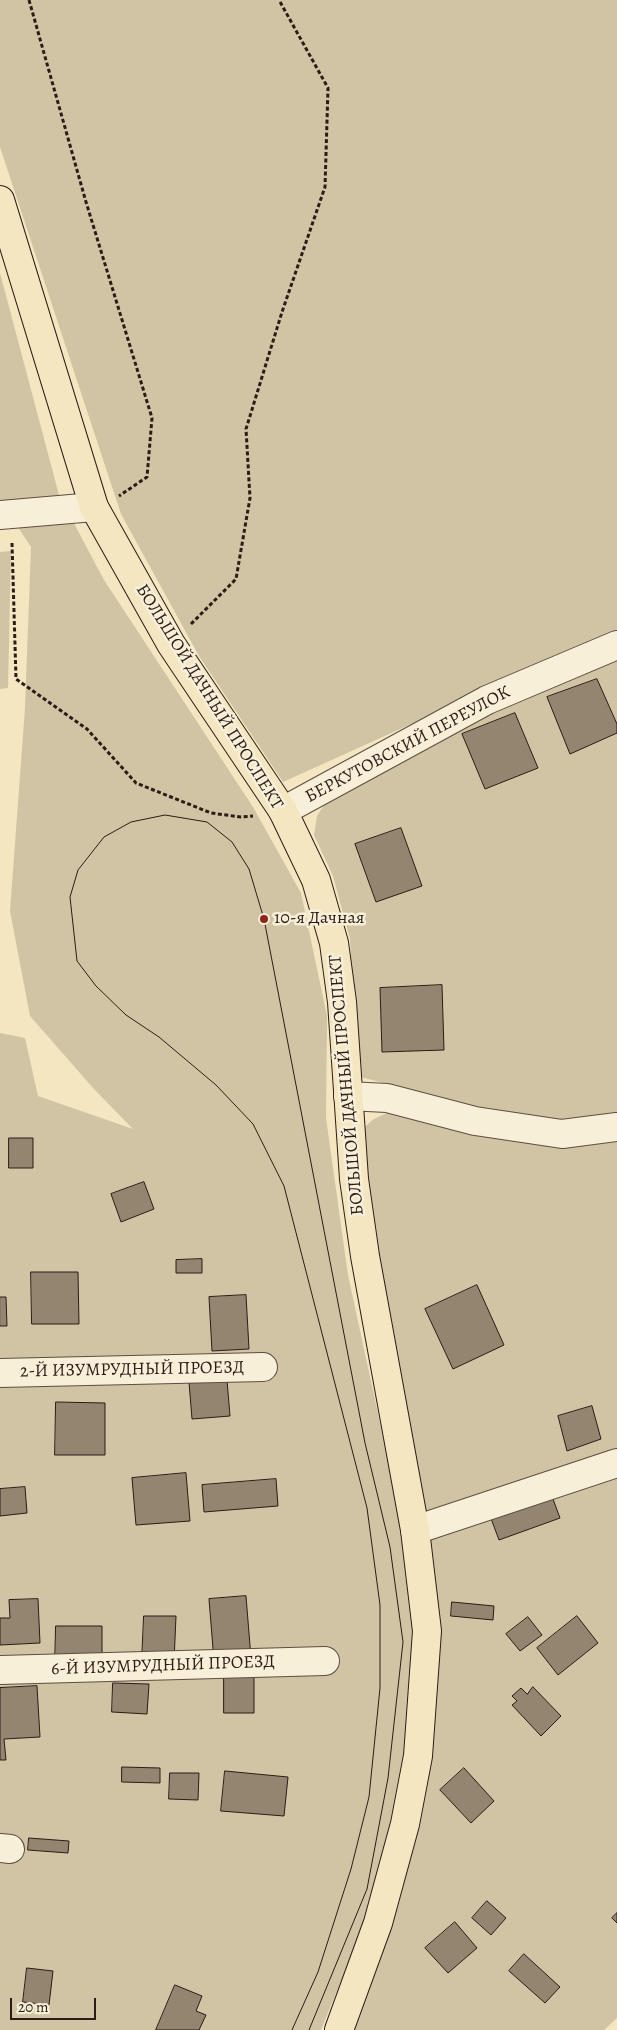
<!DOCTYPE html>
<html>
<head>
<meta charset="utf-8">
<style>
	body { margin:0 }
	#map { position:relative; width:617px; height:2030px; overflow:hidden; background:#f3e6c1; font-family:Alegreya,serif }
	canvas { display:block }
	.scale { position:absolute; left:10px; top:1998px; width:86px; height:22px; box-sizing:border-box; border:2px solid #2b1c17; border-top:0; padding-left:6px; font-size:15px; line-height:18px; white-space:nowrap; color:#2b1c17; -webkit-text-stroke:4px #f7efd7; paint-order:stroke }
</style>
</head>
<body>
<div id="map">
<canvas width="617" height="2030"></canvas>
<div class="scale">20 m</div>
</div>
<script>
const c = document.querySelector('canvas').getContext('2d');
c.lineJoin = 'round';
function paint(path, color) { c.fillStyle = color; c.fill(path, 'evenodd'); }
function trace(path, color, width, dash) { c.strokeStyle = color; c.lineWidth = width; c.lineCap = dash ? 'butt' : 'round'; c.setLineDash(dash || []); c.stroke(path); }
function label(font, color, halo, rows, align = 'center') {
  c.font = font + ' Alegreya,serif'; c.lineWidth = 5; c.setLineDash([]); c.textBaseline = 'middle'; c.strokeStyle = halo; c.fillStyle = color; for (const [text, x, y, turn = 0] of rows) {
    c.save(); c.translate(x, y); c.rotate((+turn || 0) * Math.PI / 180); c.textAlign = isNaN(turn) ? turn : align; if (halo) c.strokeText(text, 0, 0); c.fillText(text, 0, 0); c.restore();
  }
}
paint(new Path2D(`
	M0 0H617V631L283 782 199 656 121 514 0 147Z
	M0 273 59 495 104 580 253 807 301 893 327 1016 326 1118 348 1275 403 1529 414 1632 404 1754 395 1823 366 1920 321 2030H0V1033L25 1038 38 1096 133 1129 94 1089 30 1016 10 911 25 708 31 547 0 500Z
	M11 551 8 688 0 689V552Z
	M617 656V1117L565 1125 500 1114 357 1076 350 939 333 876 314 835 317 816 328 799 435 735Z
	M387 1113 458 1128 617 1139V1457L426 1518 369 1218 361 1130 374 1119Z
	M617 1469V2018L604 2030H353L391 1924 427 1530Z`), '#d1c4a4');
const building = new Path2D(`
	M597 679 617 724V733L570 754 547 697Z
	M515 713 538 768 485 789 462 734Z
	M401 828 422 886 376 902 355 844Z
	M442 985 444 1050 382 1052 380 988Z
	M9 1138H33V1168H9Z
	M144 1182 154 1209 121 1222 111 1194Z
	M202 1259V1273H176V1260Z
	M31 1272H78L79 1324H32Z
	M477 1285 504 1345 453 1369 425 1309Z
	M246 1295 249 1349 212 1351 209 1297Z
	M0 1297H6L7 1326H0Z
	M227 1380 230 1416 192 1419 189 1382Z
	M56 1402 105 1403V1455H55Z
	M592 1406 601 1439 567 1451 558 1416Z
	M186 1473 190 1521 136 1525 132 1478Z
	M276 1479 278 1506 204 1512 202 1485Z
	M25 1487 27 1513 0 1516V1489Z
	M550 1491 560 1518 499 1540 489 1513Z
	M246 1596 251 1658 214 1661 209 1599Z
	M38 1599 40 1643 0 1645V1618H10L9 1600Z
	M452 1602 494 1606 493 1620 451 1616Z
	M144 1616H176L174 1662 142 1660Z
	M577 1616 598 1643 558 1675 537 1648Z
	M528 1617 542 1635 520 1651 506 1634Z
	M56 1626H102V1665L55 1664Z
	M224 1672H254V1713H224Z
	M113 1683 149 1684 147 1714 112 1712Z
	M37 1686 40 1737 4 1739 6 1760H0V1688Z
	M533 1687 561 1716 541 1736 512 1705 517 1701 512 1696 521 1688 527 1694Z
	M122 1767 160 1768V1783L122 1782Z
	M464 1768 494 1801 471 1823 440 1790Z
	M225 1771 288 1777 284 1816 221 1811Z
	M170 1773H199L198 1800 169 1799Z
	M29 1838 69 1841 68 1853 28 1850Z
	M487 1901 506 1918 491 1935 472 1918Z
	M617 1913V1923L612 1918Z
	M455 1922 477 1948 448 1973 425 1948Z
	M524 1954 560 1987 545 2003 509 1971Z
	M27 1968 53 1971 49 2005 23 2002Z
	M175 1985 202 1996 196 2011 206 2015 199 2030H156Z`);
paint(building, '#93856f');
trace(building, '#2b1c17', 1);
const minor = new Path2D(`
	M0 515 94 507
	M283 811 487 700 617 645
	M348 1096 387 1098 475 1121 562 1134 617 1127
	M0 1373 263 1367
	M415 1530 617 1463
	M0 1670 325 1661
	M0 1848 10 1849`);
const major = new Path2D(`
	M0 200 94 507 171 644 283 811 316 880 334 943 342 1002 354 1179 365 1256 415 1530 427 1631 418 1756 405 1824 378 1923 339 2030`);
trace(minor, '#5d4e42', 30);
trace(major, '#2b1c17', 30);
trace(new Path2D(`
	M29 0 86 202 152 418 147 477 119 496
	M12 543 16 679 87 729 136 783 211 813 241 817 253 816
	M191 624 236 579 250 498 246 429 282 312 325 187 328 88 279 0`), '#2b1c17', 3, [4, 2.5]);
trace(minor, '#f7efd7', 28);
trace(major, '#f3e6c1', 28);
trace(new Path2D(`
	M292 2030 318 1972 351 1869 369 1797 380 1688V1605L367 1508 284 1186 253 1124 216 1085 159 1037 126 1015 96 986 77 961 70 897 78 870 104 837 131 822 165 815 207 822 232 842 249 869 264 919 365 1443 390 1547 403 1642 388 1778 367 1889 309 2030`), '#2b1c17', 1);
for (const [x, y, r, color] of [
	[264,919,5,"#8f2418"]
]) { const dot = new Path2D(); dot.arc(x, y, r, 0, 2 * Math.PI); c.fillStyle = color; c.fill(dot); trace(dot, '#f7efd7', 2); }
label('18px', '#2b1c17', '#f7efd7', [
	["БОЛЬШОЙ ДАЧНЫЙ ПРОСПЕКТ",209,697,58],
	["БЕРКУТОВСКИЙ ПЕРЕУЛОК",408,745,-28],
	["БОЛЬШОЙ ДАЧНЫЙ ПРОСПЕКТ",347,1085,-95],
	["2-Й ИЗУМРУДНЫЙ ПРОЕЗД",132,1370,-1],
	["6-Й ИЗУМРУДНЫЙ ПРОЕЗД",163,1666,-2]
]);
label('18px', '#2b1c17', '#f7efd7', [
	["10-я Дачная",274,919]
], 'left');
</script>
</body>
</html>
